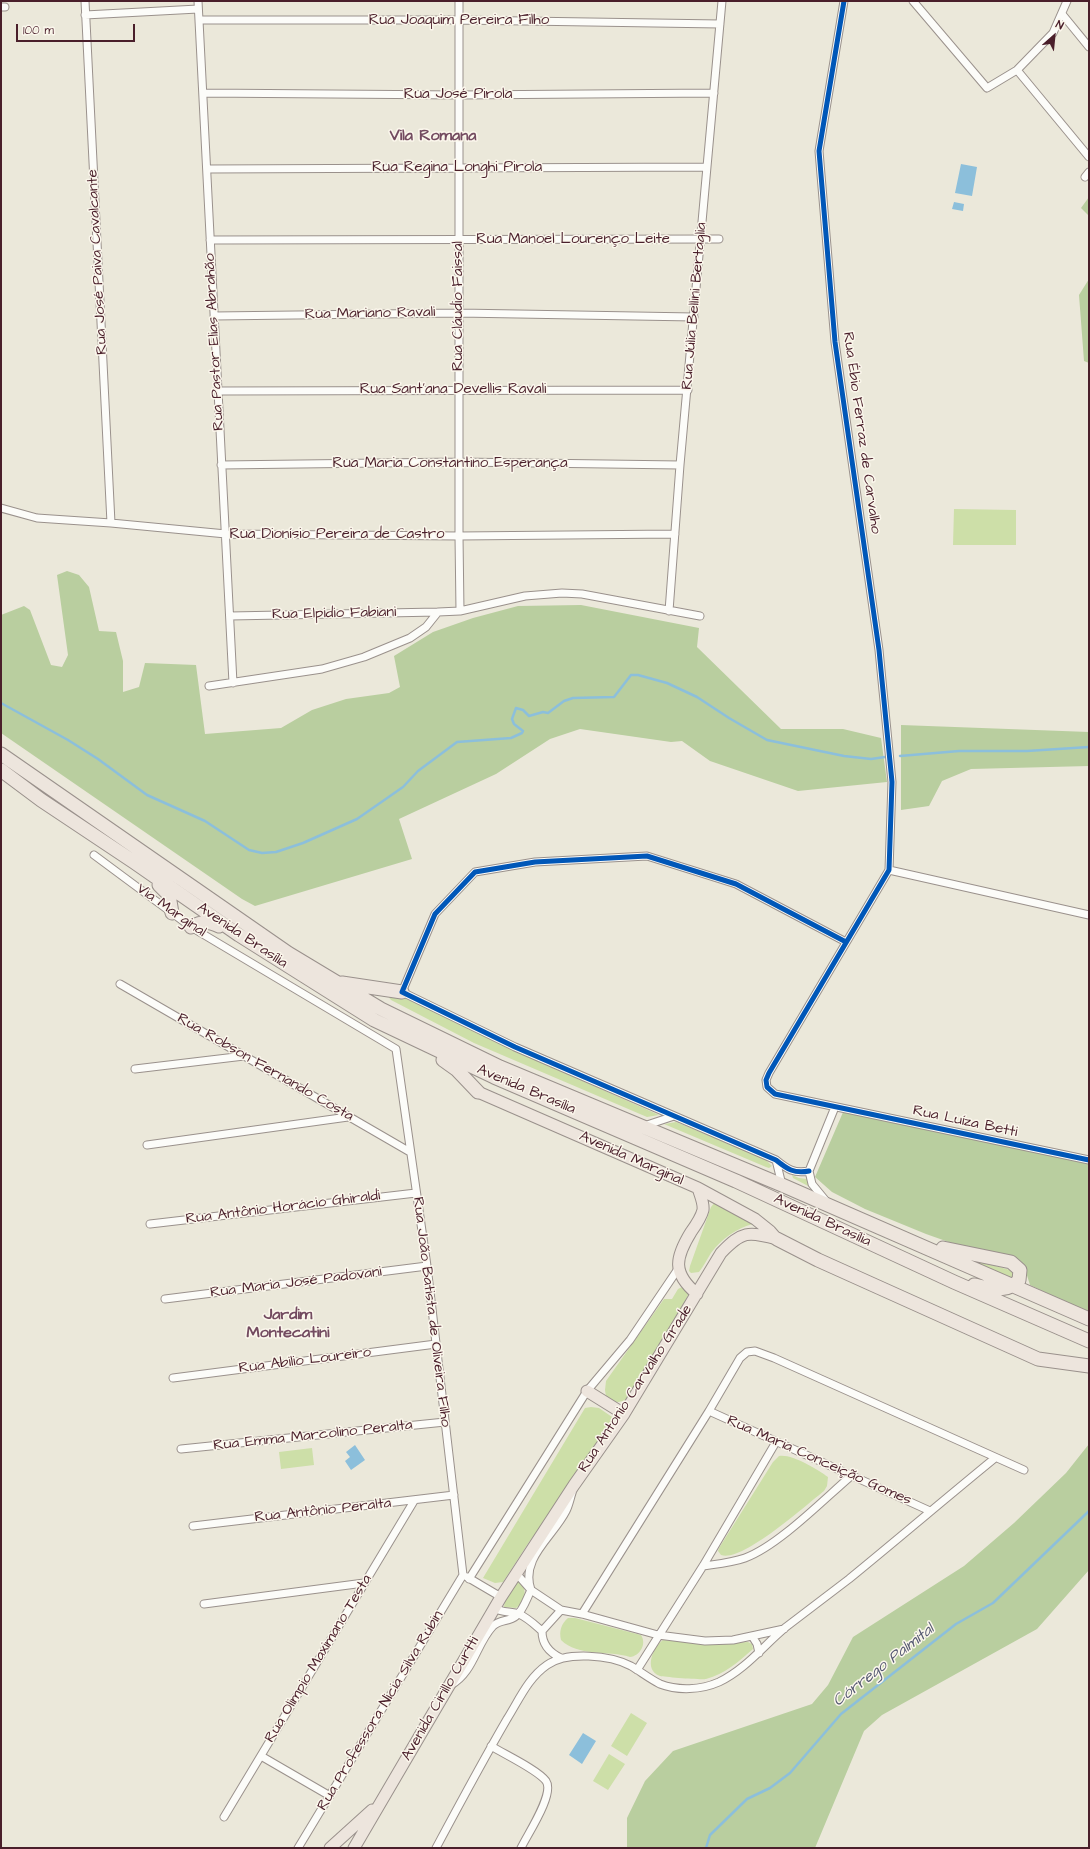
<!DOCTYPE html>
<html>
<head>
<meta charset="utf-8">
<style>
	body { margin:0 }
	#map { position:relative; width:1090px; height:1849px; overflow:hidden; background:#ebe8da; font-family:"Architects Daughter",sans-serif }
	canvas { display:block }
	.frame { position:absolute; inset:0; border:2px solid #4a1f2b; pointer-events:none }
	.north { position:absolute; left:1034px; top:16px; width:40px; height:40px; -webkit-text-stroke:3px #fbf7ec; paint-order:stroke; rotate:27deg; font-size:11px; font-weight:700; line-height:16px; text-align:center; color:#4a1f2b }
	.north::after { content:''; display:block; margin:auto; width:14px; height:18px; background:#4a1f2b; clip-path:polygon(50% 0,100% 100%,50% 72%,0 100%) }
	.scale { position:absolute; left:16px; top:24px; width:119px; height:18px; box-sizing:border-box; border:2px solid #4a1f2b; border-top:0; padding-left:5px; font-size:12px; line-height:14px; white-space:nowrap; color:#4a1f2b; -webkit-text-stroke:3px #fbf7ec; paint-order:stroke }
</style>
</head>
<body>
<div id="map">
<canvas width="1090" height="1849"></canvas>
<div class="frame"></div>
<div class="north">N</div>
<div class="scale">100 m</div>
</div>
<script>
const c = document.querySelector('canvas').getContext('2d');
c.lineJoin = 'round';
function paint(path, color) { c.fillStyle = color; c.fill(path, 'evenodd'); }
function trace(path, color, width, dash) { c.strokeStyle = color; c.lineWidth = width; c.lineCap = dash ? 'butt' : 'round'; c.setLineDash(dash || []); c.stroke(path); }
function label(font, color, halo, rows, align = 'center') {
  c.font = font + ' "Architects Daughter",sans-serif'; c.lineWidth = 3; c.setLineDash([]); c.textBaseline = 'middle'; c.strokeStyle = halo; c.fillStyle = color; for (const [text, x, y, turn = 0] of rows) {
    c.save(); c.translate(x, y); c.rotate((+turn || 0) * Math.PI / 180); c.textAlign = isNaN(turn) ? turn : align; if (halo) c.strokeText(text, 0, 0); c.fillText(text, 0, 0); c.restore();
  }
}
paint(new Path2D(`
	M954 509 1016 510V545H953Z
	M387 995 398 996 414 1002 547 1065 659 1115 647 1117 474 1043 391 1000Z
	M676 1122 764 1158 772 1166 769 1168 766 1167 664 1124Z
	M792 1175 799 1178 807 1179 808 1186 793 1178Z
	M715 1202 753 1224C737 1228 721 1239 711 1253 707 1259 704 1266 699 1272L691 1273 689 1271 690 1266 711 1207Z
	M966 1258 1010 1270 1014 1273 1013 1279Z
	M682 1287 688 1293V1295L672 1329 629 1397 623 1401 614 1403 606 1397 605 1390 606 1381 664 1299H672L678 1289Z
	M591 1407 599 1408 615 1419 574 1485 529 1542 503 1582 495 1583 483 1578 585 1408Z
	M312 1448 314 1465 281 1469 279 1452Z
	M779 1456C790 1453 818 1469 828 1477L827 1486 824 1491C806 1505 742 1563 721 1555L718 1551 719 1548 773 1462Z
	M519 1580C528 1590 526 1602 516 1608L504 1607 505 1600Z
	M568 1618H575L641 1635C647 1644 640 1656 630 1657 608 1650 578 1657 561 1640 559 1631 561 1624 568 1618Z
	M663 1640 709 1644 748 1642 752 1644 753 1649C738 1662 725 1674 706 1679 701 1680 665 1677 660 1676 643 1670 653 1647 663 1640Z
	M631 1713 647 1723 627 1756 611 1746Z
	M609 1754 625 1764 608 1790 593 1781Z`), '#cddfa8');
paint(new Path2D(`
	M1089 197V216L1081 208Z
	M1089 279V363L1084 361 1079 295Z
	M67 571 79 575 89 587 99 631 116 632 123 661V692L139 687 145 663 196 665 205 734 281 728 312 710 346 699 389 693 400 687 394 656 433 632 473 618 518 606 581 605 699 628 697 647 781 729H843L881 738 887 782 798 791 710 761 682 741 671 742 580 729 550 739 496 774 399 819 412 859 255 906 242 899 1 733V615L24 606 30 610 51 665 62 667 68 655 57 575Z
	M901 725 1089 732V766L971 769 942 781 929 806 901 810Z
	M844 1110 1089 1161V1313L1030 1285 1025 1269 926 1234 865 1209 832 1192 815 1177Z
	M1089 1444V1570L1037 1629 882 1715 864 1731 815 1848H627V1818L645 1781 673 1751 812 1704 828 1685 853 1637 964 1566 1014 1523 1066 1473Z`), '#b9ce9f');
paint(new Path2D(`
	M961 164 977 167 972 196 955 193Z
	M954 202 964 204 963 211 952 209Z
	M355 1445 365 1460 351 1470 345 1461 350 1457 346 1452Z
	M583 1733 596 1741 582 1764 569 1755Z`), '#8cbfdb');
trace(new Path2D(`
	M1 703 68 740 98 759 147 795 205 821 249 850 262 853 276 852 303 843 357 819 403 787 418 771 457 742 511 738 522 733 523 731 514 724 512 719 516 708 523 710 529 716 543 712 548 713 564 701 573 698 614 697 631 675H638L667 683 697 697 729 718 767 740 844 756 871 759 885 757
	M900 756 959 751H1027L1089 747
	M706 1848 710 1835 747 1799 770 1788 790 1773 841 1714 956 1624 993 1603 1089 1511`), '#8cbfdb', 2.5);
const street = new Path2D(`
	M85 1 111 523
	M198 1 233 683
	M459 1V536L460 611
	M844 1 819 151 835 342 879 650 892 782 889 870 769 1073 766 1080 767 1087 775 1094 1089 1160
	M913 1 987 88 1017 70 1053 33 1067 1
	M1 7H5
	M1062 14 1089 47
	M85 15 198 9
	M199 20H459L720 24
	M1017 70 1089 157
	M203 93 459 95 714 93
	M207 169 707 167
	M1085 177 1089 172
	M210 240 719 239
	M214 316 459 313 694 317
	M218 391 688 390
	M221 465 459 462 680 465
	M1 508 37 518 111 523 226 534 459 536 675 534
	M669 611 680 465 722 1
	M230 616 438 612
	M209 686 322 669 364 657 410 638 426 627 438 612 460 611 525 596 562 593 582 594 700 616
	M94 855 191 927 396 1049 427 1266 463 1575
	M889 870 1089 915
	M120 984 410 1152
	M135 1069 244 1056
	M644 1126 674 1116
	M147 1145 348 1117
	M776 1160 782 1185
	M809 1171C794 1174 787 1169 776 1160L515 1047 402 992 435 914 475 872 535 862 647 856 736 884 846 942
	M826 1201 812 1184 809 1171 835 1107
	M150 1224 416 1193
	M165 1299 427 1266
	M173 1378 436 1344
	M709 1411 930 1511
	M181 1449 445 1422
	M193 1526 454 1495
	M703 1566C717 1564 731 1563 745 1558 778 1546 823 1500 851 1476
	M516 1573 531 1590 561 1610 582 1614 658 1635 705 1641 733 1640 784 1629
	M467 1577 501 1597
	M469 1579 587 1391 630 1340 678 1269
	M204 1604 364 1583
	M494 1608C502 1613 511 1611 519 1614 528 1618 535 1625 542 1631
	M561 1610 542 1631C542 1644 550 1653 561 1658
	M582 1614 709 1411 740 1358 747 1352 755 1351 774 1358 1024 1470
	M752 1636 757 1644 759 1653
	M637 1670 703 1566 776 1442
	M451 1685C474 1672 476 1644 493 1626 500 1619 509 1622 516 1616 523 1611 527 1598 531 1590 520 1558 553 1537 566 1511 569 1505 570 1499 572 1493
	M491 1746C504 1754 538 1770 546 1781 555 1794 527 1835 521 1848
	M261 1756 330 1796
	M224 1817 414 1501
	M298 1848 463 1575
	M436 1848C459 1805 482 1762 507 1719 519 1700 528 1678 547 1665 567 1651 610 1655 631 1666 641 1672 650 1679 660 1684 678 1691 701 1690 719 1682 746 1669 764 1645 786 1627 807 1611 828 1595 849 1579 898 1539 946 1498 995 1458`);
const primary = new Path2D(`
	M478 1092 698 1188 755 1219 770 1231 777 1239
	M697 1294C672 1273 675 1258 691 1232 696 1225 701 1218 703 1210 704 1203 700 1195 698 1188
	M587 1391 624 1414
	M330 1848 372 1810
	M354 1848 501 1597 574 1485 624 1414 721 1253C742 1231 748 1231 777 1239`);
const highway = new Path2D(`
	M1 754 288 953 381 1009 500 1067 782 1185 1089 1319
	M1 770 41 800 134 862 239 935 374 1020 494 1077 736 1181 954 1282 1089 1341
	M159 885 169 895 172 913
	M191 927C202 921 207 921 219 926
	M342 983 402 992
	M443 1060 457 1070 478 1092
	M777 1239 818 1260 1038 1359 1089 1366
	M943 1248 1011 1262 1020 1270 1019 1280C1007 1294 990 1288 974 1285`);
trace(street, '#9a918c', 9);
trace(primary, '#9a918c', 13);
trace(highway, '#9a918c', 15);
trace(street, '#fcfcf9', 7);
trace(primary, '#ede5dd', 11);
trace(highway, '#ede5dd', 13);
trace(new Path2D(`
	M844 1 819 151 835 342 879 650 892 782 889 870 769 1073 766 1080 767 1087 775 1094 1089 1160
	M809 1171C794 1174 787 1169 776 1160L515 1047 402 992 435 914 475 872 535 862 647 856 736 884 846 942`), '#0057b8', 5);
label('15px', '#4a1f2b', '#fbf7ec', [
	["Rua Joaquim Pereira Filho",459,21],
	["Rua José Pirola",458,95],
	["Rua Regina Longhi Pirola",457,168],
	["Rua Manoel Lourenço Leite",573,240],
	["Rua José Paiva Cavalcante",98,262,-93],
	["Rua Cláudio Faissal",459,306,-90],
	["Rua Júlia Bellini Bertaglia",695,306,-85],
	["Rua Mariano Ravali",370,314,-1],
	["Rua Pastor Elias Abrahão",215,342,-93],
	["Rua Sant'ana Devellis Ravali",453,390],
	["Rua Ébio Ferraz de Carvalho",861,433,82],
	["Rua Maria Constantino Esperança",450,464],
	["Rua Dionísio Pereira de Castro",337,535],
	["Rua Elpidio Fabiani",334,614,-1],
	["Via Marginal",171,911,35],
	["Avenida Brasília",242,936,34],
	["Rua Robson Fernando Costa",265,1068,30],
	["Avenida Brasília",526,1090,23],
	["Rua Luíza Betti",965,1122,12],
	["Avenida Marginal",631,1159,24],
	["Rua Antônio Horácio Ghiraldi",283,1208,-7],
	["Avenida Brasília",822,1221,25],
	["Rua Maria José Padovani",296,1283,-7],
	["Rua João Batista de Oliveira Filho",431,1312,83],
	["Rua Abilio Loureiro",305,1361,-7],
	["Rua Antonio Carvalho Grade",636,1389,-57],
	["Rua Emma Marcolino Peralta",313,1436,-6],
	["Rua Maria Conceição Gomes",819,1461,24],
	["Rua Antônio Peralta",323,1511,-6],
	["Rua Olimpio Maximano Testa",319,1659,-59],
	["Avenida Cirillo Curtti",441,1699,-60],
	["Rua Professora Nicia Silva Rubin",381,1711,-59]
]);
label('bold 16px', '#734b60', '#fbf7ec', [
	["Vila Romana",433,137],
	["Jardim",288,1316],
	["Montecatini",288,1334]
]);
label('italic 16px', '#545871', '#fbf7ec', [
	["Córrego Palmital",884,1666,-38]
]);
</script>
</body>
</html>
